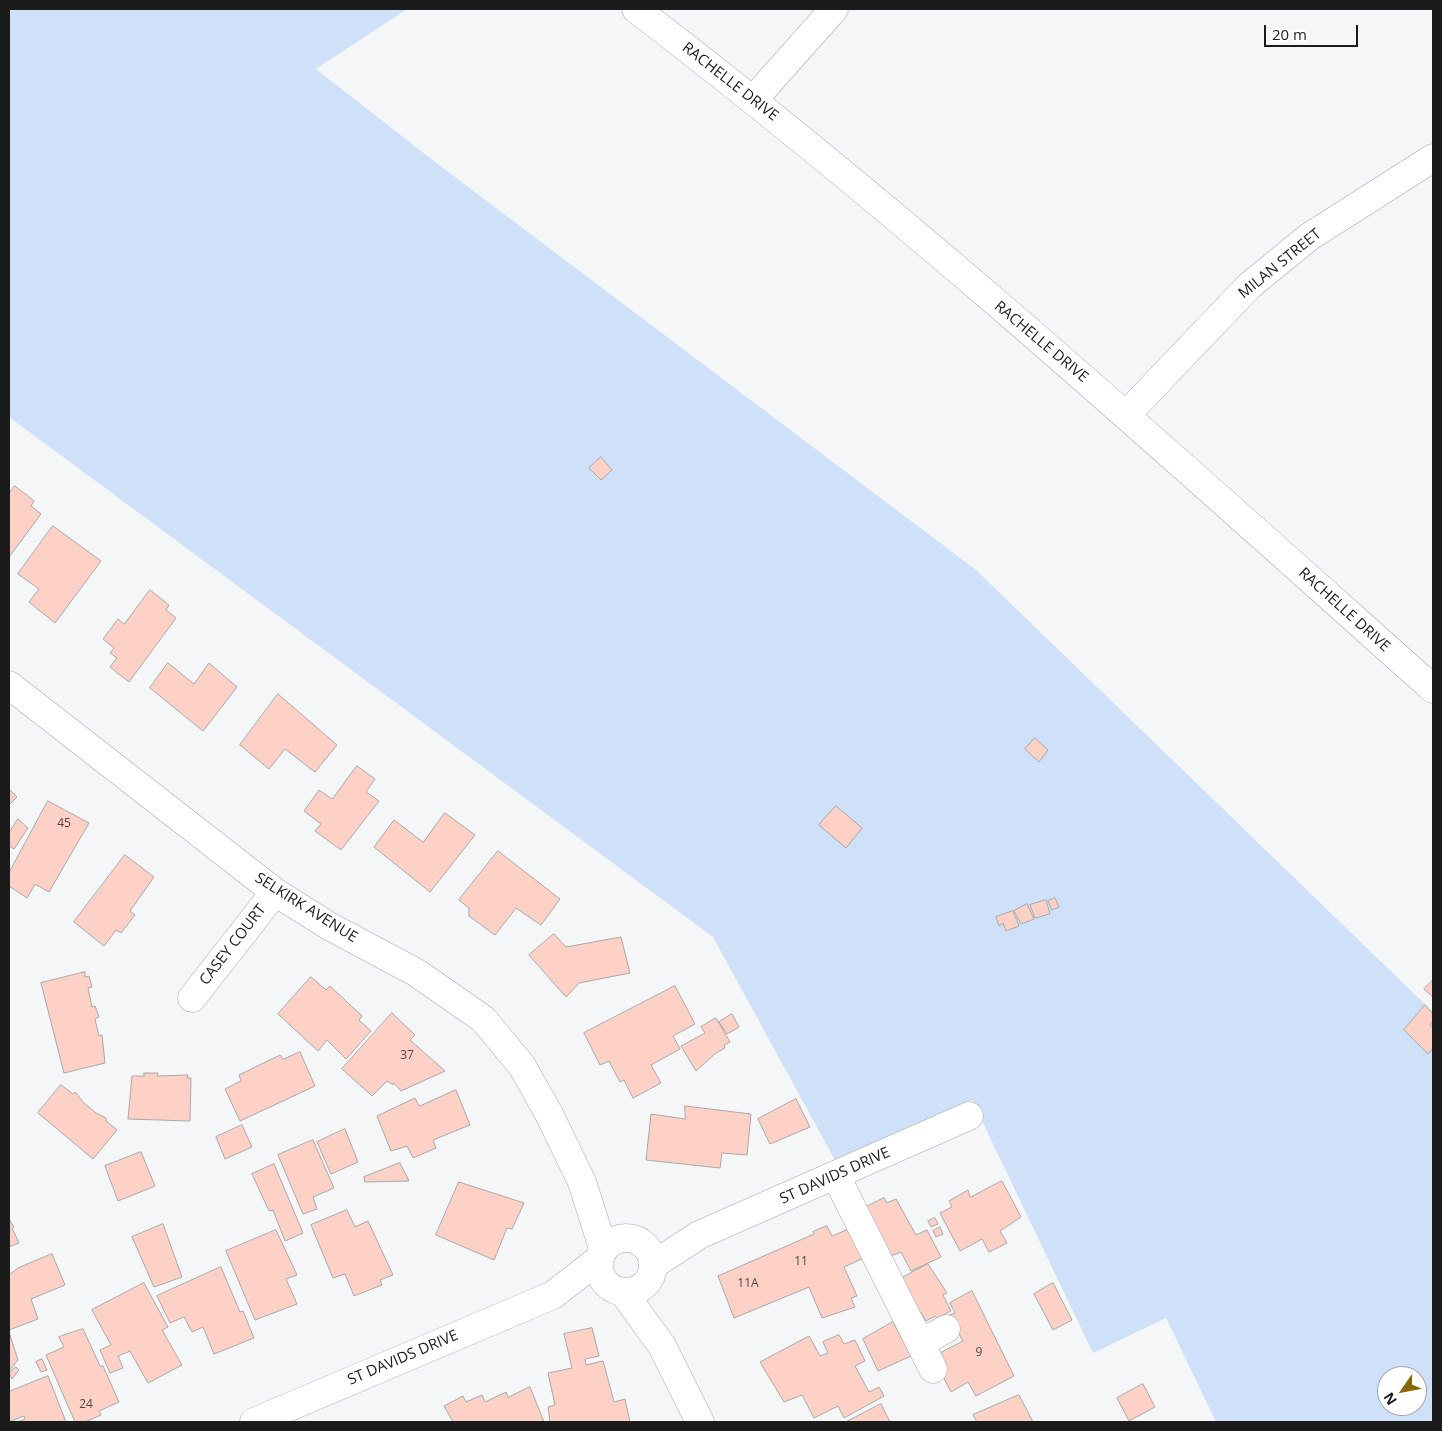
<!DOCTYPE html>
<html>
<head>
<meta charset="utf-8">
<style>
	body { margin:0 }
	#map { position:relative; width:1442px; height:1431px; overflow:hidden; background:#f5f6f8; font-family:"Open Sans",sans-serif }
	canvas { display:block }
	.frame { position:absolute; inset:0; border:10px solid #1b1b1c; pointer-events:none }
	.north { position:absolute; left:1377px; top:1366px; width:50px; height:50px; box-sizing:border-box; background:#fff; border:1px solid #a4a4a4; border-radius:50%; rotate:237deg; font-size:14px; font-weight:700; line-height:20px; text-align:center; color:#1b1b1c }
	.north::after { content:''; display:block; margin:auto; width:18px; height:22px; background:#8a6706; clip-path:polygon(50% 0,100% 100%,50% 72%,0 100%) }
	.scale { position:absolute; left:1264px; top:25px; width:94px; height:22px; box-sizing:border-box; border:2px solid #1b1b1c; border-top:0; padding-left:6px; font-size:15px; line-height:18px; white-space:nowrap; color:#1b1b1c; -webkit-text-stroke:4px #fff; paint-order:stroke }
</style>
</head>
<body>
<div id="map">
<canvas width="1442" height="1431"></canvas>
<div class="frame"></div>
<div class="north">N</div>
<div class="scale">20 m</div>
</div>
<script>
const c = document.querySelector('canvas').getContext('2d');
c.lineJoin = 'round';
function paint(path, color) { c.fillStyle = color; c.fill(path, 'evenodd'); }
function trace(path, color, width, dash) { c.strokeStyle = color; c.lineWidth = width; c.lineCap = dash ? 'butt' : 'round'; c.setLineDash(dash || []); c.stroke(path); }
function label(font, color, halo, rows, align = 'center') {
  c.font = font + ' "Open Sans",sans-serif'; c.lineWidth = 4; c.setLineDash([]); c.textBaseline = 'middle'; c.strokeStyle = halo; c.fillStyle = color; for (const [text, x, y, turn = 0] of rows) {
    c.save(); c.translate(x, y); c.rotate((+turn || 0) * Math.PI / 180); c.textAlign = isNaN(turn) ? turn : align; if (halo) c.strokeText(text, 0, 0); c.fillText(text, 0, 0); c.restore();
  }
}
paint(new Path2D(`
	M9 9H407L316 69 435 162 976 570 1433 1012V1422H1216L1166 1318 1093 1353 972 1100 836 1162 713 937 9 417ZM1387 1376H1417V1406H1387Z`), '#cfe1f8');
const building = new Path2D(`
	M601 457 612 470 601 480 589 468Z
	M15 486 34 501 31 506 41 514 9 557V494Z
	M53 526 101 561 55 623 29 602 39 589 18 574Z
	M150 590 169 605 166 610 176 618 129 682 110 667 117 658 110 653 114 648 103 639 118 619 124 624Z
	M168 663 194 684 209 663 237 687 203 731 150 688Z
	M278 694 337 745 315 772 285 749 269 769 240 745Z
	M1035 738 1048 750 1039 762 1025 749Z
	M357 766 375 779 366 792 379 801 341 850 315 831 321 824 304 811 319 790 332 799Z
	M9 789 17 797 9 805Z
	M48 801 89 823 49 892 35 884 27 898 9 886V873Z
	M836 806 862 828 846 848 819 825Z
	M445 813 475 835 430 892 374 847 394 820 423 842Z
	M18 819 28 828 14 849 9 846V833Z
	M498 851 560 899 541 925 516 908 495 935 469 916V908L459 900Z
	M125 855 154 877 130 911 135 915 121 933 116 930 104 946 74 922Z
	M1055 898 1059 907 1052 910 1048 901Z
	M1046 900 1050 914 1035 918 1030 905Z
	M1027 904 1034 919 1021 924 1014 911Z
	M1013 911 1019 926 1006 931 1003 923 999 926 996 917Z
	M554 934 566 947 621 937 630 973 579 983 566 997 529 955Z
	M85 972V977L89 976 92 987 88 988 92 1007 95 1006 99 1017 95 1019 99 1036 102 1035 105 1063 64 1073 41 983Z
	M311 977 326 990 330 986 362 1016 359 1020 371 1031 346 1059 327 1040 318 1051 278 1014Z
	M1433 980V997L1424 989Z
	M675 986 695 1024 673 1036 680 1049 651 1065 661 1083 633 1098 624 1080 620 1082 609 1061 600 1065 584 1033Z
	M1425 1005 1433 1014V1021L1430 1025 1433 1028V1048L1428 1054 1404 1030Z
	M392 1013 415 1035 410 1040 445 1071 401 1091 394 1083 393 1085 387 1081 372 1096 342 1069Z
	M732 1014 739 1027 727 1034 719 1022Z
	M716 1018 730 1042 724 1045 725 1048 716 1053 696 1071 681 1046 705 1033 701 1027Z
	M300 1052 315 1086 240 1121 225 1089 241 1081 239 1075 280 1055 283 1059Z
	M144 1073H158L157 1076 188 1075 187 1078H191L190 1121 128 1119 132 1076H144Z
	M61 1085 73 1094 75 1092 83 1102 96 1113 106 1118V1121L117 1130 93 1159 38 1113Z
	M456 1090 470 1125 433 1140 436 1148 413 1158 407 1146 391 1151 377 1116 415 1098 419 1106Z
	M796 1099 810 1127 770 1144 758 1119Z
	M685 1106 751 1114 747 1155 722 1153 720 1168 646 1160 651 1114 685 1119Z
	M242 1125 252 1147 225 1159 216 1137Z
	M345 1129 358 1162 331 1174 317 1142Z
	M313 1140 334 1188 313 1197 317 1209 303 1214 278 1155Z
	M141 1152 155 1186 118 1201 105 1166Z
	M400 1163 409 1181 365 1182 364 1177Z
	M274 1164 303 1233 285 1241 273 1210 269 1211 252 1174Z
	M1002 1181 1021 1217 1000 1231 1007 1243 989 1252 982 1239 960 1251 940 1213 952 1207 949 1201 968 1190 970 1197Z
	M459 1182 524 1203 512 1229 507 1228 494 1260 436 1235Z
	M884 1198 887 1203 896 1199 916 1235 927 1230 941 1257 911 1271 901 1252 888 1257 858 1211Z
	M347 1210 355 1227 368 1221 393 1275 380 1280 382 1285 354 1296 345 1274 333 1278 311 1225Z
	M935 1218 938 1224 931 1227 928 1221Z
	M9 1219 14 1227 12 1228 19 1243 9 1247Z
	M163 1224 182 1277 154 1287 132 1237Z
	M827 1226 832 1236 851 1228 866 1257 844 1267 857 1296 851 1298 855 1307 822 1318 809 1287 734 1318 718 1276 814 1234 813 1232Z
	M940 1227 943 1234 936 1237 933 1231Z
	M276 1230 297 1275 286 1279 297 1304 255 1320 226 1251Z
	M52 1254 65 1285 31 1299 38 1319 9 1330V1275L18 1268Z
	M928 1264 947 1293 943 1295 951 1311 937 1318 935 1316 926 1321 921 1312 913 1316 896 1281Z
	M221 1267 240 1312 243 1311 254 1338 214 1354 203 1327 192 1332 184 1317 170 1323 157 1296Z
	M144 1283 168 1327 162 1330 182 1365 148 1383 130 1351 118 1356 123 1368 110 1373 100 1350 111 1345 92 1310Z
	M1053 1283 1072 1320 1053 1330 1034 1294Z
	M972 1291 1014 1376 976 1396 968 1382 951 1392 936 1363 938 1354 963 1341 949 1315 955 1313 950 1303Z
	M893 1322 911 1356 878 1371 863 1339Z
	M592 1328 599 1356 585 1359 586 1365 603 1361 614 1402 625 1399 630 1422H550L548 1407 555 1405 548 1373 572 1368 564 1334Z
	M83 1329 100 1366H103L119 1402 99 1411 101 1415 85 1422H75L46 1355 64 1347 59 1337Z
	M9 1332 18 1360 9 1371Z
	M839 1335 844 1344 855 1340 865 1361 855 1366 869 1392 879 1387 884 1396 844 1418 838 1406 814 1418 802 1395 784 1402 760 1362 809 1336 820 1356 828 1353 823 1342Z
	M42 1359 47 1370 41 1372 36 1362Z
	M16 1367 19 1370 12 1379 9 1373Z
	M48 1376 66 1422H17L25 1419 24 1416 9 1422V1392Z
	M1143 1384 1155 1407 1129 1421 1117 1398Z
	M530 1387 544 1422H453L444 1406 463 1396 466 1402 482 1395 485 1402 506 1392 508 1397Z
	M1019 1395 1033 1422H977L973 1415Z
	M881 1404 890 1422H846Z`);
paint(building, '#fed1c7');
trace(building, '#a9a7a7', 1);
const street = new Path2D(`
	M636 9C914 221 1173 457 1433 689
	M754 99 834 9
	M1126 415 1249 286 1309 237 1433 158
	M9 685 275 892 329 926 417 973 483 1019 522 1066 549 1114 582 1182 603 1248
	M192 998 275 892
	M836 1176 933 1369
	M599 1265a27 27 0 1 1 54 0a27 27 0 1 1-54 0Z
	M653 1265 699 1235 969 1116
	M623 1292 662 1346 700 1422
	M920 1343 946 1329
	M254 1422 553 1295 598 1260`);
trace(street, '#a6a8a9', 29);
trace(street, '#fff', 28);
label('12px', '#544847', null, [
	["45",64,824],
	["37",407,1056],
	["11",801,1262],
	["11A",748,1284],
	["9",979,1353],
	["24",86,1405]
]);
label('15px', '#1b1b1c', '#fff', [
	["RACHELLE DRIVE",730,82,38],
	["MILAN STREET",1280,264,-39],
	["RACHELLE DRIVE",1041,342,40],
	["RACHELLE DRIVE",1344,610,42],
	["SELKIRK AVENUE",306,908,32],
	["CASEY COURT",233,945,-52],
	["ST DAVIDS DRIVE",835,1176,-24],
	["ST DAVIDS DRIVE",403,1358,-23]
]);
</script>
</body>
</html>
